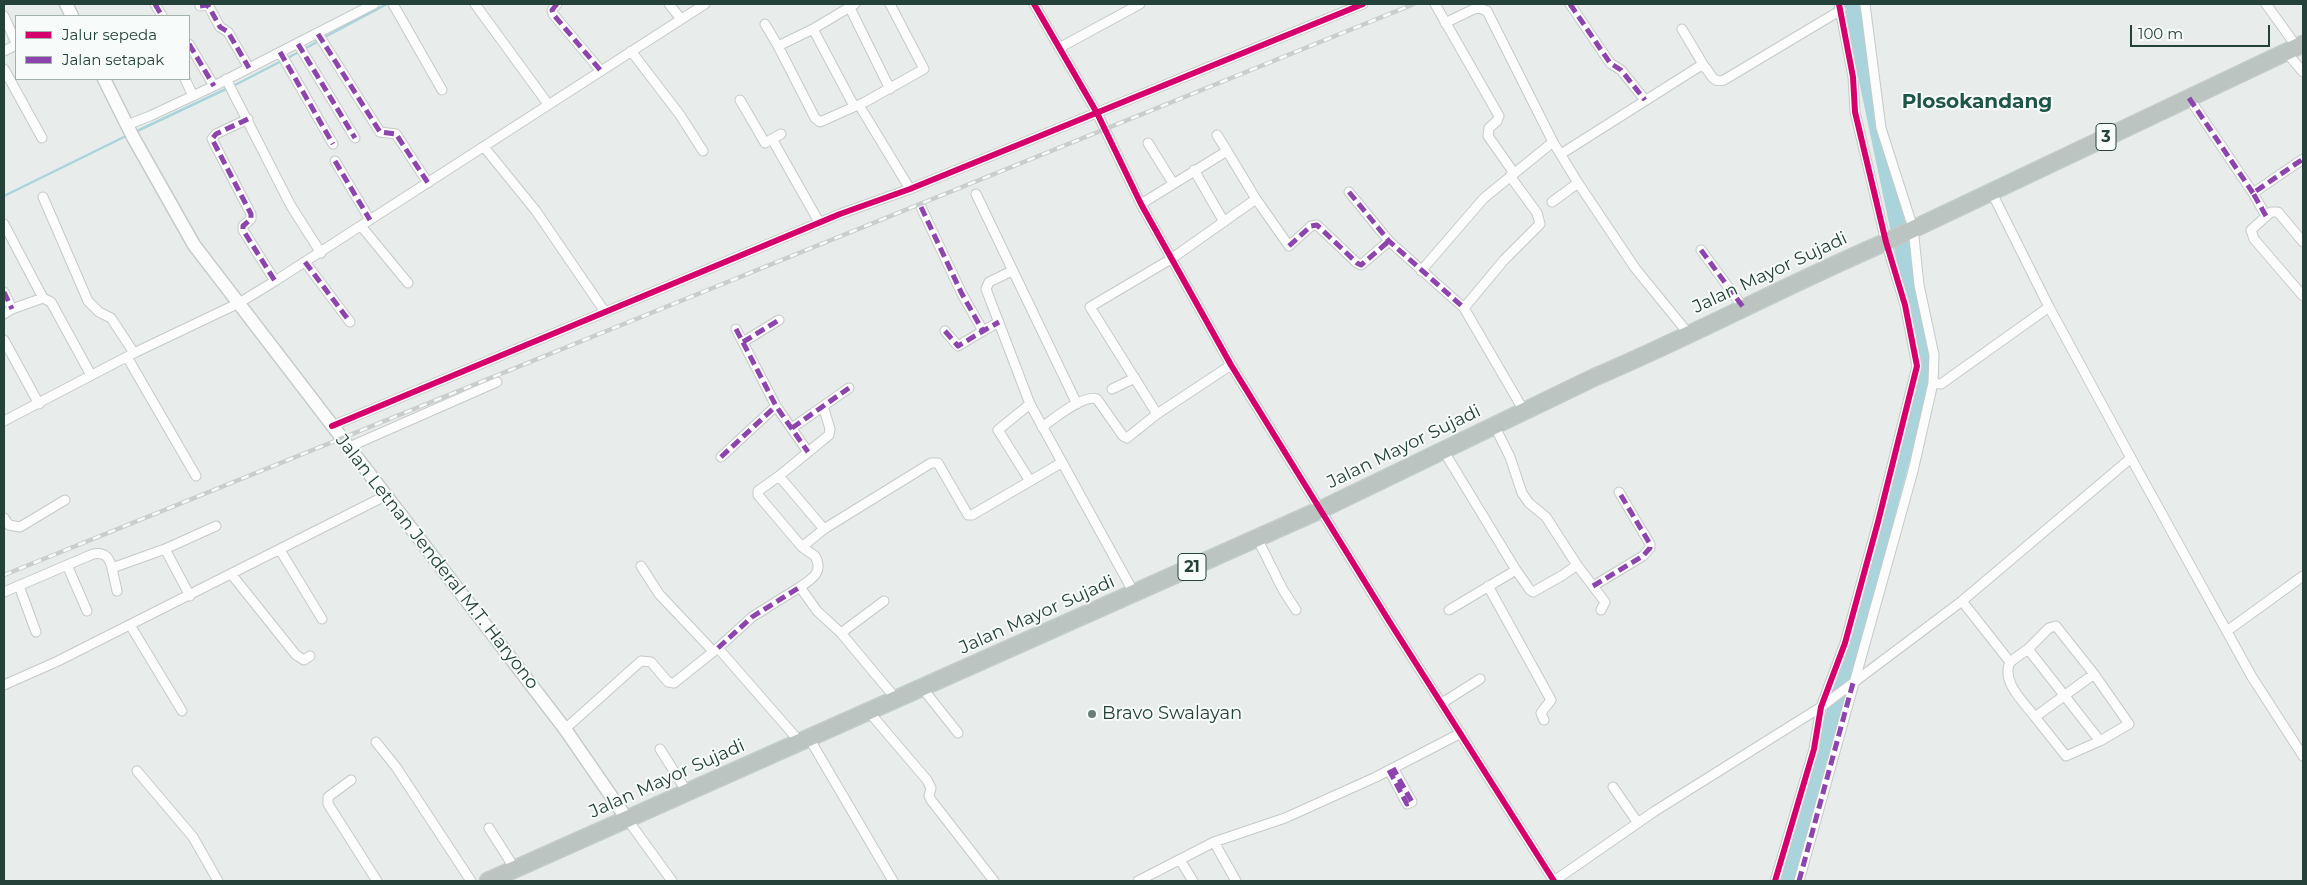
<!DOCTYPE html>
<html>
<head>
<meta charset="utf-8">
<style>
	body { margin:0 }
	#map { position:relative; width:2307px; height:885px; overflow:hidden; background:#e8edeb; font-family:Montserrat,sans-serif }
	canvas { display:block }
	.frame { position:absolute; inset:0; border:5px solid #24423a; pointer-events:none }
	.legend { position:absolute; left:15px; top:15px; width:175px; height:65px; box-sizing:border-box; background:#f7fbf9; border:1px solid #a3b1ad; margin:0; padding:6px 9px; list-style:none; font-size:15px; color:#24423a }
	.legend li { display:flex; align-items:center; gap:10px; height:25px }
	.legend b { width:25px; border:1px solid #a3b1ad }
	.scale { position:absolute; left:2130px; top:25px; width:140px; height:22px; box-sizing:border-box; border:2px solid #24423a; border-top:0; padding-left:6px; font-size:15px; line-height:18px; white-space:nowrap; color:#24423a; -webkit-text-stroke:4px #f7fbf9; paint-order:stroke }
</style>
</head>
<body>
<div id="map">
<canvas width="2307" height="885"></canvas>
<div class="frame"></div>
<ul class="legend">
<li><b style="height:6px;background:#d6006c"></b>Jalur sepeda</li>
<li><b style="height:6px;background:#8e44ad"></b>Jalan setapak</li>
</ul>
<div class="scale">100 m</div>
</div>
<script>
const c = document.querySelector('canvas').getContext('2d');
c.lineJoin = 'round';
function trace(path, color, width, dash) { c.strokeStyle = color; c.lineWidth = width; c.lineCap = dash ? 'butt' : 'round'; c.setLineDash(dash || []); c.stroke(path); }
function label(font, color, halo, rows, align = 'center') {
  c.font = font + ' Montserrat,sans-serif'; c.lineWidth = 4; c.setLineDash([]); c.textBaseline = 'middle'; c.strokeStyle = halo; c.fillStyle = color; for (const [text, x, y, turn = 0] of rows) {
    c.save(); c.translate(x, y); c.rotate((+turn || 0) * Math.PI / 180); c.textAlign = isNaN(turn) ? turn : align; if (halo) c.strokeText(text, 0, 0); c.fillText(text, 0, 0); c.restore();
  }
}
trace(new Path2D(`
	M323 38 387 4
	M304 49 319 41
	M233 86 299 52
	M135 132 228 88
	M4 196 128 135`), '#a9d4db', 2.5);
trace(new Path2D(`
	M1785 881 1799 845 1927 365 1851 4`), '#a9d4db', 16);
const street = new Path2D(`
	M155 4 162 16
	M393 4 442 90
	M475 4 548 104
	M557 4 552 10 553 14 601 71
	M669 4 681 19
	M848 4 890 89
	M855 4 813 29 778 46 815 118 820 122 865 102 924 69 890 4
	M1034 4 1097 113 1141 204 1231 365 1389 621 1554 881
	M1435 4 1499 116 1497 121 1489 128 1488 136 1514 173
	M1570 4 1610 63 1621 70 1645 100
	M2266 4 2297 47
	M200 6 206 5 209 7 220 27 228 32 249 68
	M4 16 16 43
	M1445 23 1474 9 1479 8 1487 11 1553 142 1578 183 1635 268 1688 333
	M765 24 778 46
	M813 29 854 106
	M1682 29 1704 66
	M318 34 380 132 396 134 428 183
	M189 44 214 86
	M298 44 355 138
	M1059 48 1140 4
	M4 51 16 45
	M631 51 680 115 703 151
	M280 52 333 144
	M2286 52 2303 72
	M4 69 42 138
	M185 79 193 96
	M226 79 291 206 321 253
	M2189 98 2253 193
	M740 100 765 143 772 139 819 222
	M862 110 910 189
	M248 119 216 134 212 139 251 214V219L243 226V230L275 281
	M127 125 150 116 214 86 374 4
	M1217 135 1227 151
	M772 139 781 134
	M1148 143 1173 183
	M484 147 536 211 605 312
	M1561 154 1700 66 1706 68C1712 77 1714 83 1724 80L1841 10
	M335 161 370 220
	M1194 170 1224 222
	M1510 176 1537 213 1540 224 1504 260 1464 308 1524 411
	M1991 191 2049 307 2131 458 2252 677 2303 756
	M1349 192 1389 241 1464 308
	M976 194 1077 404
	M43 197 88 301 99 312 111 318 134 353
	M1256 199 1289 246 1311 226 1317 225 1357 263 1361 265 1389 241
	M1552 202 1578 183
	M1141 204 1227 151 1256 199 1171 259 1090 307 1157 414
	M921 207 962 294 983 331 999 322
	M2266 216 2253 193 2303 159
	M4 224 43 298 51 302 91 375
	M361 226 408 283
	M2303 242 2278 212H2271L2251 230 2254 239 2303 296
	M1701 250 1743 307
	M305 262 350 322
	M1012 271 989 282 986 289 1030 404 1134 593
	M1421 271 1484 198 1553 142
	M4 292 12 309
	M4 314 12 309 43 298
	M736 329 776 406 808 452
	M945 331 958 346 983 331
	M4 340 39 404
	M743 342 779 320
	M127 357 196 476
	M1933 383 1941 384 2049 307
	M1112 389 1135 378
	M1030 404 998 430 1030 481
	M4 421 134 353 239 303 275 281 705 4
	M1494 425 1510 457 1522 493 1529 503 1546 517 1577 565 1563 575 1533 592 1530 590 1516 570
	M332 426 840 214 910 189 1363 4
	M1042 427C1054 419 1083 394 1097 399L1123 436 1127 438 1157 414 1231 365
	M792 428 849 388
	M349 447 497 382
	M1443 450 1516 570 1449 610
	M721 457 776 406
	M779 476 829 435 830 429 823 406
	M4 518 9 525 20 527 65 500
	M1257 538 1283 590 1296 610
	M802 547 758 495V491L779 476 824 529
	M165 549 216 526
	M280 550 322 619
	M67 565 87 611
	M1577 565 1605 602 1601 610
	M641 566 659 594 712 650
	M112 568 117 591
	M232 575 296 655 304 660 310 656
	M19 586 36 632
	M1488 586 1551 700 1541 713 1544 720
	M1593 586 1643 556 1650 548V544L1619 492
	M4 592 93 554C105 552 109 557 112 568L165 549 190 596
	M1962 601 2010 662C2001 682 2023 701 2035 717L2094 674 2129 724 2100 741 2066 756 2035 717
	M130 625 182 711
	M2227 631 2303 576
	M841 633 884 601
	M718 648 752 617 800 587
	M2028 649 2049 628 2056 626 2094 674
	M2010 662 2028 649 2100 741
	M4 685 58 661 385 496
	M923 689 958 733
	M897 700 841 633 817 611 800 587C812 579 824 572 815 556L802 547 824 529 931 463H938L968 515H972L1061 463
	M1442 703 1480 679
	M869 712 927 780 931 788 929 796 931 800 994 881
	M565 729 641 661 651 662 668 682 674 683 718 648 800 742
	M809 738 893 881
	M376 742 396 767 471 881
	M660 749 687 792
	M1389 770 1407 804 1412 802 1393 768
	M137 771 193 837 218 881
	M351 780 328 797V804L377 881
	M1613 787 1638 823
	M627 819 672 881
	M489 828 515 869
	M1214 842 1236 881
	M1180 860 1193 881
	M1138 881 1214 842 1285 818 1376 777 1461 733
	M1554 881 1655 811 1821 707 1962 601 2131 458
	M1775 881 1814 749 1821 707 1845 643 1878 522 1917 366 1905 305 1886 242 1855 112 1853 77 1839 4
	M1799 881 1913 471 1933 383 1934 355 1919 285 1913 228 1881 128 1865 4`);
const secondary = new Path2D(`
	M66 4 72 16
	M104 79 133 137 194 245 565 729 627 819`);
const highway = new Path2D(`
	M488 881 1320 510 1595 377C1694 335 1788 284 1886 242L2303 44`);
trace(street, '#c5cac8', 11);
trace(secondary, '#c3cbc8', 15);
trace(highway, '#c3ccc9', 19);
trace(street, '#fcfcfc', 9);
trace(secondary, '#fcfcfc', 12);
trace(highway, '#bcc4c2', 16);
const rail = new Path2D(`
	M4 575 1414 4`);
trace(rail, '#c9cdcc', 4.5);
trace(rail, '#f7fbf9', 2.5, [8]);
trace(new Path2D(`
	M155 4 162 16
	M557 4 552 10 553 14 601 71
	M1570 4 1610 63 1621 70 1645 100
	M200 6 206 5 209 7 220 27 228 32 249 68
	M318 34 380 132 396 134 428 183
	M189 44 214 86
	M298 44 355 138
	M280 52 333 144
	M2189 98 2253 193
	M248 119 216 134 212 139 251 214V219L243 226V230L275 281
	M335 161 370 220
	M1349 192 1389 241 1464 308
	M921 207 962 294 983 331 999 322
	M2266 216 2253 193 2303 159
	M1289 246 1311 226 1317 225 1357 263 1361 265 1389 241
	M1701 250 1743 307
	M305 262 350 322
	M4 292 12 309
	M736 329 776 406 808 452
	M945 331 958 346 983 331
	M743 342 779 320
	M792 428 849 388
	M721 457 776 406
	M1593 586 1643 556 1650 548V544L1619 492
	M718 648 752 617 800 587
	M1389 770 1407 804 1412 802 1393 768
	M1799 881 1853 683`), '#8e44ad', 5, [10, 5]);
trace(new Path2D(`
	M1034 4 1097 113 1141 204 1231 365 1389 621 1554 881
	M332 426 840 214 910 189 1363 4
	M1775 881 1814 749 1821 707 1845 643 1878 522 1917 366 1905 305 1886 242 1855 112 1853 77 1839 4`), '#d6006c', 6);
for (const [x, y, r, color] of [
	[1092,714,5,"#697e78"]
]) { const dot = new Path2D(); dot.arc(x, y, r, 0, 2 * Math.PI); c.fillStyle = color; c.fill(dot); trace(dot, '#f7fbf9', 2); }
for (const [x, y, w] of [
	[2106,137,20],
	[1192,567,28]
]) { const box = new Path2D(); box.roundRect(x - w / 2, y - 13.5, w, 27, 4); c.fillStyle = '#f7fbf9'; c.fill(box); trace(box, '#24423a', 1); }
label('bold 16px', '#24423a', null, [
	["3",2106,137],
	["21",1192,567]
]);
label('18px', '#24423a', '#f7fbf9', [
	["Jalan Mayor Sujadi",1770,273,-25],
	["Jalan Mayor Sujadi",1404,447,-26],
	["Jalan Letnan Jenderal M.T. Haryono",437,562,52],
	["Jalan Mayor Sujadi",1037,615,-24],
	["Jalan Mayor Sujadi",667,779,-24]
]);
label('18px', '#24423a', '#f7fbf9', [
	["Bravo Swalayan",1102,714]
], 'left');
label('bold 20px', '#1f5548', '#f7fbf9', [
	["Plosokandang",1977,102]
]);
</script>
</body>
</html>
